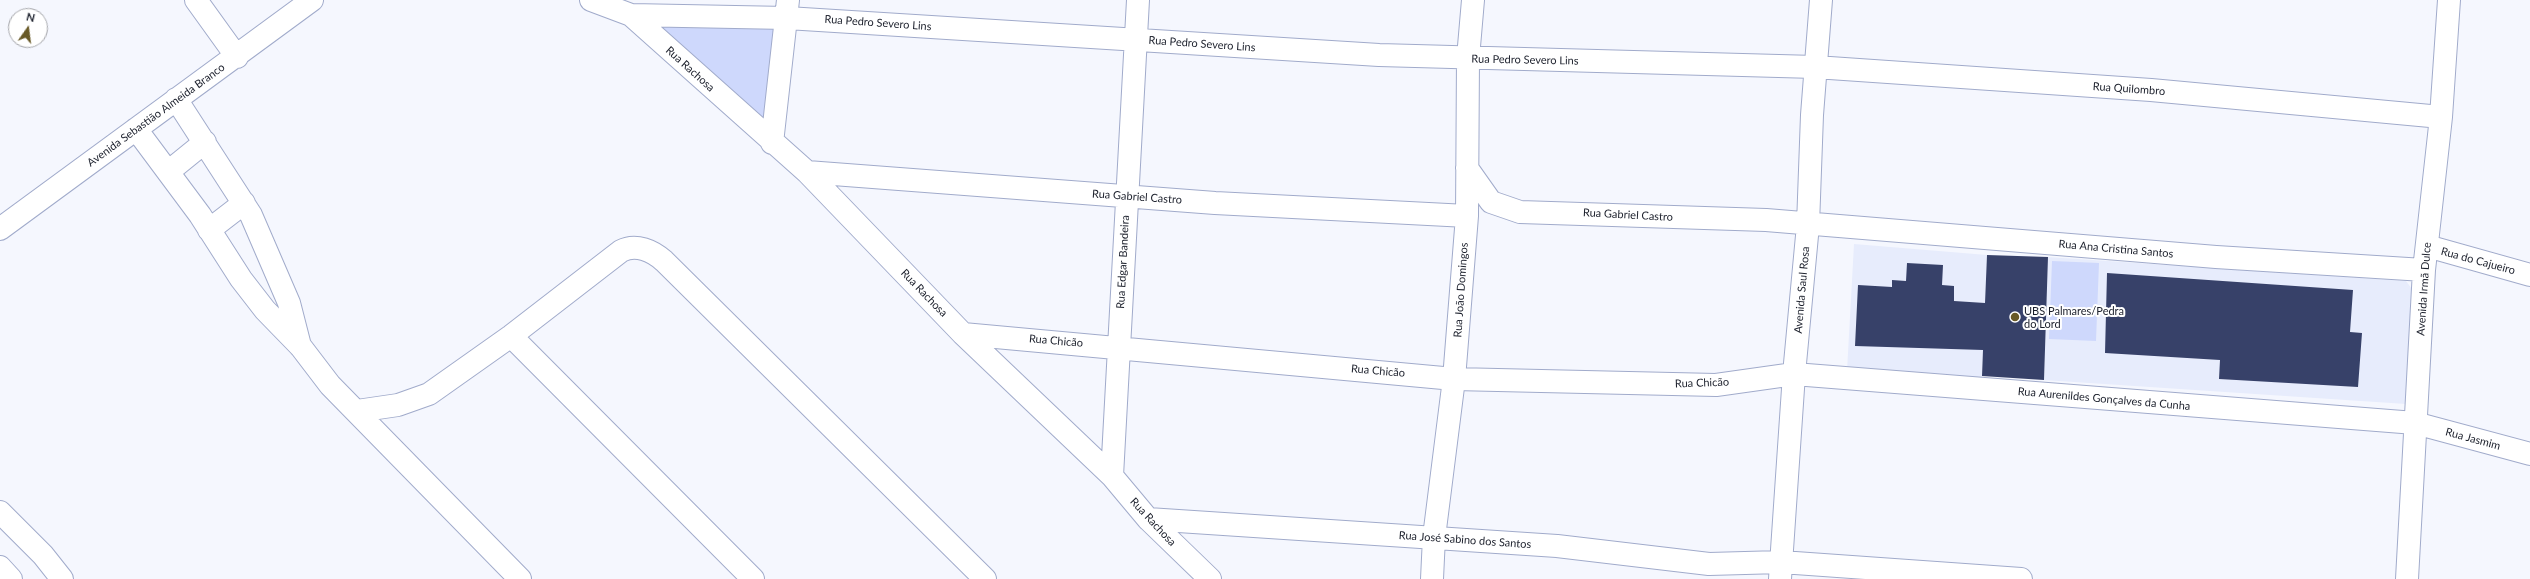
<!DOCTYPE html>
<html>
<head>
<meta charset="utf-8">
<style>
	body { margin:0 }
	#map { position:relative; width:2530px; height:579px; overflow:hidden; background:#f5f7fe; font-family:Lato,sans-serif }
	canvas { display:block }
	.north { position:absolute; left:8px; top:8px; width:40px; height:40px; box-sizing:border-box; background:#fff; border:1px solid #a4a5aa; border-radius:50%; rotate:14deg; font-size:11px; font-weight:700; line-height:16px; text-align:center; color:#1b1f2b }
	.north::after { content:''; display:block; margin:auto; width:14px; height:18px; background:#685926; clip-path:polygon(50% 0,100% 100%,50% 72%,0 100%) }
</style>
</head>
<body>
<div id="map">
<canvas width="2530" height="579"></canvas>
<div class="north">N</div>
</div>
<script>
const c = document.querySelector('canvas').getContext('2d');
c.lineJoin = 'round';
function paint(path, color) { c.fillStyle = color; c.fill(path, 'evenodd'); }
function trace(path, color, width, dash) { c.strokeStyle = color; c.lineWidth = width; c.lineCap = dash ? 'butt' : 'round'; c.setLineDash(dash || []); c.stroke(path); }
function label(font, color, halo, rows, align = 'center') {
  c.font = font + ' Lato,sans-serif'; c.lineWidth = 4; c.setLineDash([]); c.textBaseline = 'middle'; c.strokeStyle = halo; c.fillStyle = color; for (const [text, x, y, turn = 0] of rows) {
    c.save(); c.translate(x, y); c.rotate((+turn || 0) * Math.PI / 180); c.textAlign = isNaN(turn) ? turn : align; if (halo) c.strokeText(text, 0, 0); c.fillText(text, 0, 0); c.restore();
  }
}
paint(new Path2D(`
	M1854 244 1987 255 1982 378 1847 371Z
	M2048 257 2406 281 2412 289 2406 404 2044 380Z`), '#e7ecfc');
paint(new Path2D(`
	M651 24 774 25 766 126Z
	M2052 261 2099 263 2096 341 2049 339Z`), '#ced8fc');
paint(new Path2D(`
	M1987 255 2048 257 2044 380 1982 376 1983 350 1855 346 1858 285 1892 287V280L1906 281 1907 263 1943 265 1942 285 1954 286V301L1985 303Z
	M2107 273 2353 290 2350 332 2362 333 2358 387 2219 379 2220 360 2105 353Z`), '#374169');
const minor = new Path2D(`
	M196 0 237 57
	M591 0 631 15 787 18 1379 55 1815 67 2151 90 2441 117
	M631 15 807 172 963 334 1112 476 1148 519 1210 579
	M176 99 251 215 289 303 300 346
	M136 129 200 215 241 279 265 310 301 347 330 385 520 579
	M772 143 788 0
	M1467 168 1491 202 1520 212 1766 220 2216 257 2424 270
	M168 172 205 142
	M807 172 1215 203 1467 216
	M0 229 312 0
	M209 230 244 203
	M2427 246 2530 275
	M963 334 1454 379 1716 385 1794 374 2415 423 2530 454
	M511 336 753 579
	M357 411 398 405 429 394 511 336 621 251C636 243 653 251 664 261L985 579
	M1112 476 1138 0
	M0 512 43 555 62 579
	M1148 519 1557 546 1709 564 1781 562 2021 579
	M0 567 11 579
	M1432 579 1434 537 1454 379 1467 216 1468 58 1473 0
	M1780 579 1794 374 1808 225 1812 115 1821 0
	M2407 579 2424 270 2441 117 2449 0`);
trace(minor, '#a1abcb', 24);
trace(minor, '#fff', 22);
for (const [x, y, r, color] of [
	[2015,317,5,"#685926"]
]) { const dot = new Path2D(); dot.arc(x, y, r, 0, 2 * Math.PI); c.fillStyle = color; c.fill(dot); trace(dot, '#fff', 1.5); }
label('11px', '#1b1f2b', '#fff', [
	["Rua Pedro Severo Lins",878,23,4],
	["Rua Pedro Severo Lins",1202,44,4],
	["Rua Pedro Severo Lins",1525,60,1],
	["Rua Rachosa",690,69,42],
	["Rua Quilombro",2129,89,4],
	["Avenida Sebastião Almeida Branco",156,115,-36],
	["Rua Gabriel Castro",1137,197,4],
	["Rua Gabriel Castro",1628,215,3],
	["Rua Ana Cristina Santos",2116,249,5],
	["Rua do Cajueiro",2478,261,15],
	["Rua Edgar Bandeira",1123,262,-87],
	["Avenida Irmã Dulce",2424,289,-86],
	["Rua João Domingos",1461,290,-86],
	["Avenida Saul Rosa",1802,290,-85],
	["Rua Rachosa",924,293,46],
	["Rua Chicão",1056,341,5],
	["Rua Chicão",1378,371,5],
	["Rua Chicão",1702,383,-2],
	["Rua Aurenildes Gonçalves da Cunha",2104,399,5],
	["Rua Jasmim",2473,439,15],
	["Rua Rachosa",1153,522,47],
	["Rua José Sabino dos Santos",1465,540,4]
]);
label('11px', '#1b1f2b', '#fff', [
	["UBS Palmares/Pedra",2024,311],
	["do Lord",2024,324]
], 'left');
</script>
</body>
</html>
